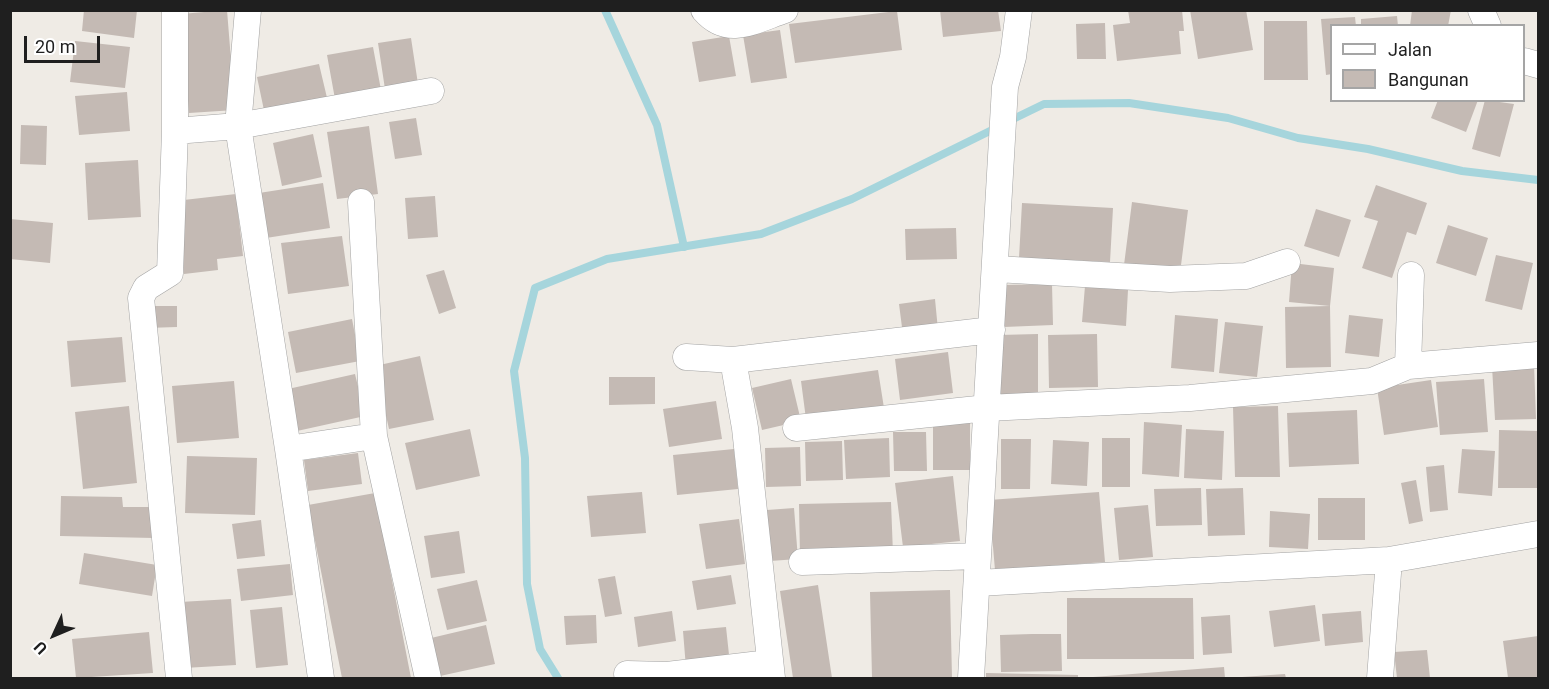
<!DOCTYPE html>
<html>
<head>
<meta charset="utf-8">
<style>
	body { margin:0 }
	#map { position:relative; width:1549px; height:689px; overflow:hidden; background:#efebe5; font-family:Roboto,sans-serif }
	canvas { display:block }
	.frame { position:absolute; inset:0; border:12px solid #1f1f1f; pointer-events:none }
	.legend { position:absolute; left:1330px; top:24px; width:195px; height:78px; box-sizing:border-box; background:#fff; border:2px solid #a5a5a5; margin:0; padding:8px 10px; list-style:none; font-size:18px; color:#1f1f1f }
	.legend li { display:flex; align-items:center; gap:12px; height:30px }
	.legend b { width:30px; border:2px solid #a5a5a5 }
	.north { position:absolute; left:24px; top:605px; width:60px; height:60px; -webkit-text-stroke:4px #fff; paint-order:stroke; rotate:226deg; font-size:16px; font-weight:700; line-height:24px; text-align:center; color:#1f1f1f }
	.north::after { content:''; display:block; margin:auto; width:21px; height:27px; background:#1f1f1f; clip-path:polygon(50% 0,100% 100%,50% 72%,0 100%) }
	.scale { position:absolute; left:24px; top:36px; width:76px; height:27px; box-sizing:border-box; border:3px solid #1f1f1f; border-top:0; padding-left:8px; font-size:18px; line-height:21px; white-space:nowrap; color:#1f1f1f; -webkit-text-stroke:4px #fff; paint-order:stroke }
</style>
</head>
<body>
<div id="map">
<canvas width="1549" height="689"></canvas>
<div class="frame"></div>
<ul class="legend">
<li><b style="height:8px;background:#fff"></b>Jalan</li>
<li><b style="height:16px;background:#c4bab4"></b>Bangunan</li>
</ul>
<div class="north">U</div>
<div class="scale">20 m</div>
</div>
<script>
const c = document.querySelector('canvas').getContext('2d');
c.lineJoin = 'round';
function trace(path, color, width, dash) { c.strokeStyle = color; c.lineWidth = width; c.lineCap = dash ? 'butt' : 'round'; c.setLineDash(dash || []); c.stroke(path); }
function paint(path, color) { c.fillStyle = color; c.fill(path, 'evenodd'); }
trace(new Path2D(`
	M605 10 657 125 684 247
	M1009 121 1044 104 1129 103 1228 118 1298 138 1368 149 1462 171 1538 180
	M558 678 540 649 527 584 525 458 514 371 535 288 607 259 761 234 852 199 998 127`), '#a6d5dc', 8);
paint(new Path2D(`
	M84 10H137L134 38 82 31Z
	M227 10 235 110 189 113 181 14Z
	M940 10H998L1001 31 943 37Z
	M1128 10H1182L1184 31H1179L1181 54 1117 61 1113 25 1130 23Z
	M1190 10H1246L1253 50 1198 59Z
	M1412 10H1451L1448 26H1410Z
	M897 11 902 50 795 63 789 24Z
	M1397 16 1398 26H1361V19Z
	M1355 17 1356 26H1332V74L1326 75 1321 19Z
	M1264 21H1307L1308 80H1264Z
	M1105 23 1106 59H1077L1076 24Z
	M780 30 787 78 751 83 743 35Z
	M729 36 736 76 699 82 692 42Z
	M411 38 418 84 385 89 378 43Z
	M75 41 130 47 125 88 70 82Z
	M373 47 381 90 335 99 327 55Z
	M319 64 328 102 265 115 257 77Z
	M127 92 130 131 79 135 75 96Z
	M1438 100H1478L1466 132 1431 118Z
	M1485 100 1514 104 1500 157 1472 149Z
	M416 118 422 155 395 159 389 122Z
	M21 125 47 126 46 165 20 164Z
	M369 126 378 194 337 199 327 132Z
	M313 134 322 177 282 186 273 143Z
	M138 160 141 217 88 220 85 163Z
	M323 183 330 228 266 238 259 193Z
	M1376 185 1427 203 1416 235 1407 232 1392 278 1362 268 1378 221 1364 217Z
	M236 194 243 256 217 259 218 270 184 274 175 201Z
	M435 196 438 237 408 239 405 198Z
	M1132 202 1188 210 1180 273 1124 265Z
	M1022 203 1113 208 1110 262 1019 258Z
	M1316 209 1351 220 1339 257 1304 246Z
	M10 219 53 223 50 263 10 259Z
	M1448 225 1488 238 1476 276 1436 263Z
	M956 228 957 259 906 260 905 229Z
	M342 236 349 286 288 294 281 243Z
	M1496 255 1533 263 1522 310 1485 301Z
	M1292 263 1334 268 1330 306 1289 302Z
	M444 270 456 308 439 314 426 275Z
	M1052 284 1053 325 1004 327 1002 285Z
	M1085 286 1128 290 1126 326 1082 322Z
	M935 299 938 330 903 335 899 304Z
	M145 306H177V327L146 328Z
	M1330 306 1331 367 1286 368 1285 307Z
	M1175 315 1218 319 1214 372 1171 368Z
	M1349 315 1383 319 1379 357 1345 353Z
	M352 319 360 361 296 373 288 332Z
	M1225 322 1263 326 1257 377 1219 373Z
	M1038 334V403H999V335Z
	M1097 334 1098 387 1049 388 1048 335Z
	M122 337 126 382 71 387 67 341Z
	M948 352 953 393 900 400 895 359Z
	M420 356 434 420 389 429 375 366Z
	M1534 364 1536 419 1495 420 1492 366Z
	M878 370 884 408 806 419 801 381Z
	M355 374 365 416 297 431 288 389Z
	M609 377H655V404L609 405Z
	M791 379 801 421 762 430 752 388Z
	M1484 379 1488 432 1440 435 1436 382Z
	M1431 380 1438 427 1384 435 1377 388Z
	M234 381 239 438 177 443 172 386Z
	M716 401 722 439 669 447 663 409Z
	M129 406 137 483 83 489 75 412Z
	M1278 406 1280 477H1235L1233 407Z
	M1357 410 1359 464 1289 467 1287 413Z
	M1144 422 1182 425 1179 477 1142 474Z
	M933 423H970V470H933Z
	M470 429 480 476 416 490 405 443Z
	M1186 429 1224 431 1222 480 1184 478Z
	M1499 430 1538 431V488H1498Z
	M893 432H926L927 471H894Z
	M889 438 890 477 846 479 844 440Z
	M1102 438H1130V487H1102Z
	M1001 439H1031L1030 489H1001Z
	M1053 440 1089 442 1087 486 1051 484Z
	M842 441 843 480 806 481 805 442Z
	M800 447 801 486 766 487 765 448Z
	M734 449 738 489 677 495 673 455Z
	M1462 449 1495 451 1492 496 1458 493Z
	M358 453 362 484 308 491 304 460Z
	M187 456 257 458 255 515 185 513Z
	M1444 465 1448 510 1430 512 1426 467Z
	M953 476 960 541 903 547 895 483Z
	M1416 480 1423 521 1409 524 1401 483Z
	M1201 488 1202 525 1156 526 1154 489Z
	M1243 488 1245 535 1208 536 1206 489Z
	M642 492 646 533 591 537 587 496Z
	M1099 492 1105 562 995 570 989 500Z
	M375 493 411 678H342L308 505Z
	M61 496 122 497 123 507H154V538L60 536Z
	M1318 498H1365V540H1318Z
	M891 502 893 554 800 556 799 504Z
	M1148 505 1153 557 1119 560 1114 508Z
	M794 508 798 559 770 561 767 510Z
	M1270 511 1310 514 1308 549 1269 547Z
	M739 519 745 564 706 569 699 524Z
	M261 520 265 556 237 559 232 524Z
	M459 531 465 573 431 578 424 536Z
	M84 553 157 565 152 596 79 584Z
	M290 564 293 595 241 601 237 569Z
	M731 575 736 604 697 610 692 581Z
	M615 576 622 614 605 617 598 579Z
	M477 580 487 621 447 630 437 589Z
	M818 585 832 678H793L780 591Z
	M950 590 952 678H872L870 592Z
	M1067 598H1193L1194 659H1067Z
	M231 599 236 665 184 668 180 602Z
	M1315 605 1320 641 1274 647 1269 611Z
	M282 607 288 665 256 668 250 610Z
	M672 611 676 641 638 647 634 617Z
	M1361 611 1363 642 1325 646 1322 614Z
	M596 615 597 643 566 645 564 616Z
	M1230 615 1232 653 1203 655 1201 617Z
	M486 625 495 664 440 676 431 638Z
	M726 627 730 664 686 668 683 631Z
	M149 632 153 673 76 678 72 639Z
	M1032 634H1061L1062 671 1001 672 1000 635Z
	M1538 636V677L1508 678 1503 641Z
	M1427 650 1430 678H1397L1394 652Z
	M1224 667 1225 678H1093V677Z
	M986 673 1078 675V678H986Z
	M1285 674 1286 678H1242V677Z`), '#c4bab4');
const street = new Path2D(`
	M175 10V131L170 273 146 288 141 298 179 678
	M248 10 238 126 288 449 321 678
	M704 10C728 38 755 20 785 10
	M1481 10 1488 26
	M1524 61 1538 65
	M175 131 238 126 431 91
	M361 202 374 436
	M996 269 1170 279 1246 276 1287 262
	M686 357 733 360 992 330
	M733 360 745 428 772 678
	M1408 366 1411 275
	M796 428 987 408 1190 398 1372 381 1408 366 1538 355
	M288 449 374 436 428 678
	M802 562 978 556
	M978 583 1389 560 1538 534
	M627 674 667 675 769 663
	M971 678 1005 87 1013 57 1019 10
	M1380 678 1389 560`);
trace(street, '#a3a3a3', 27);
trace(street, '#fff', 26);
</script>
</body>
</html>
